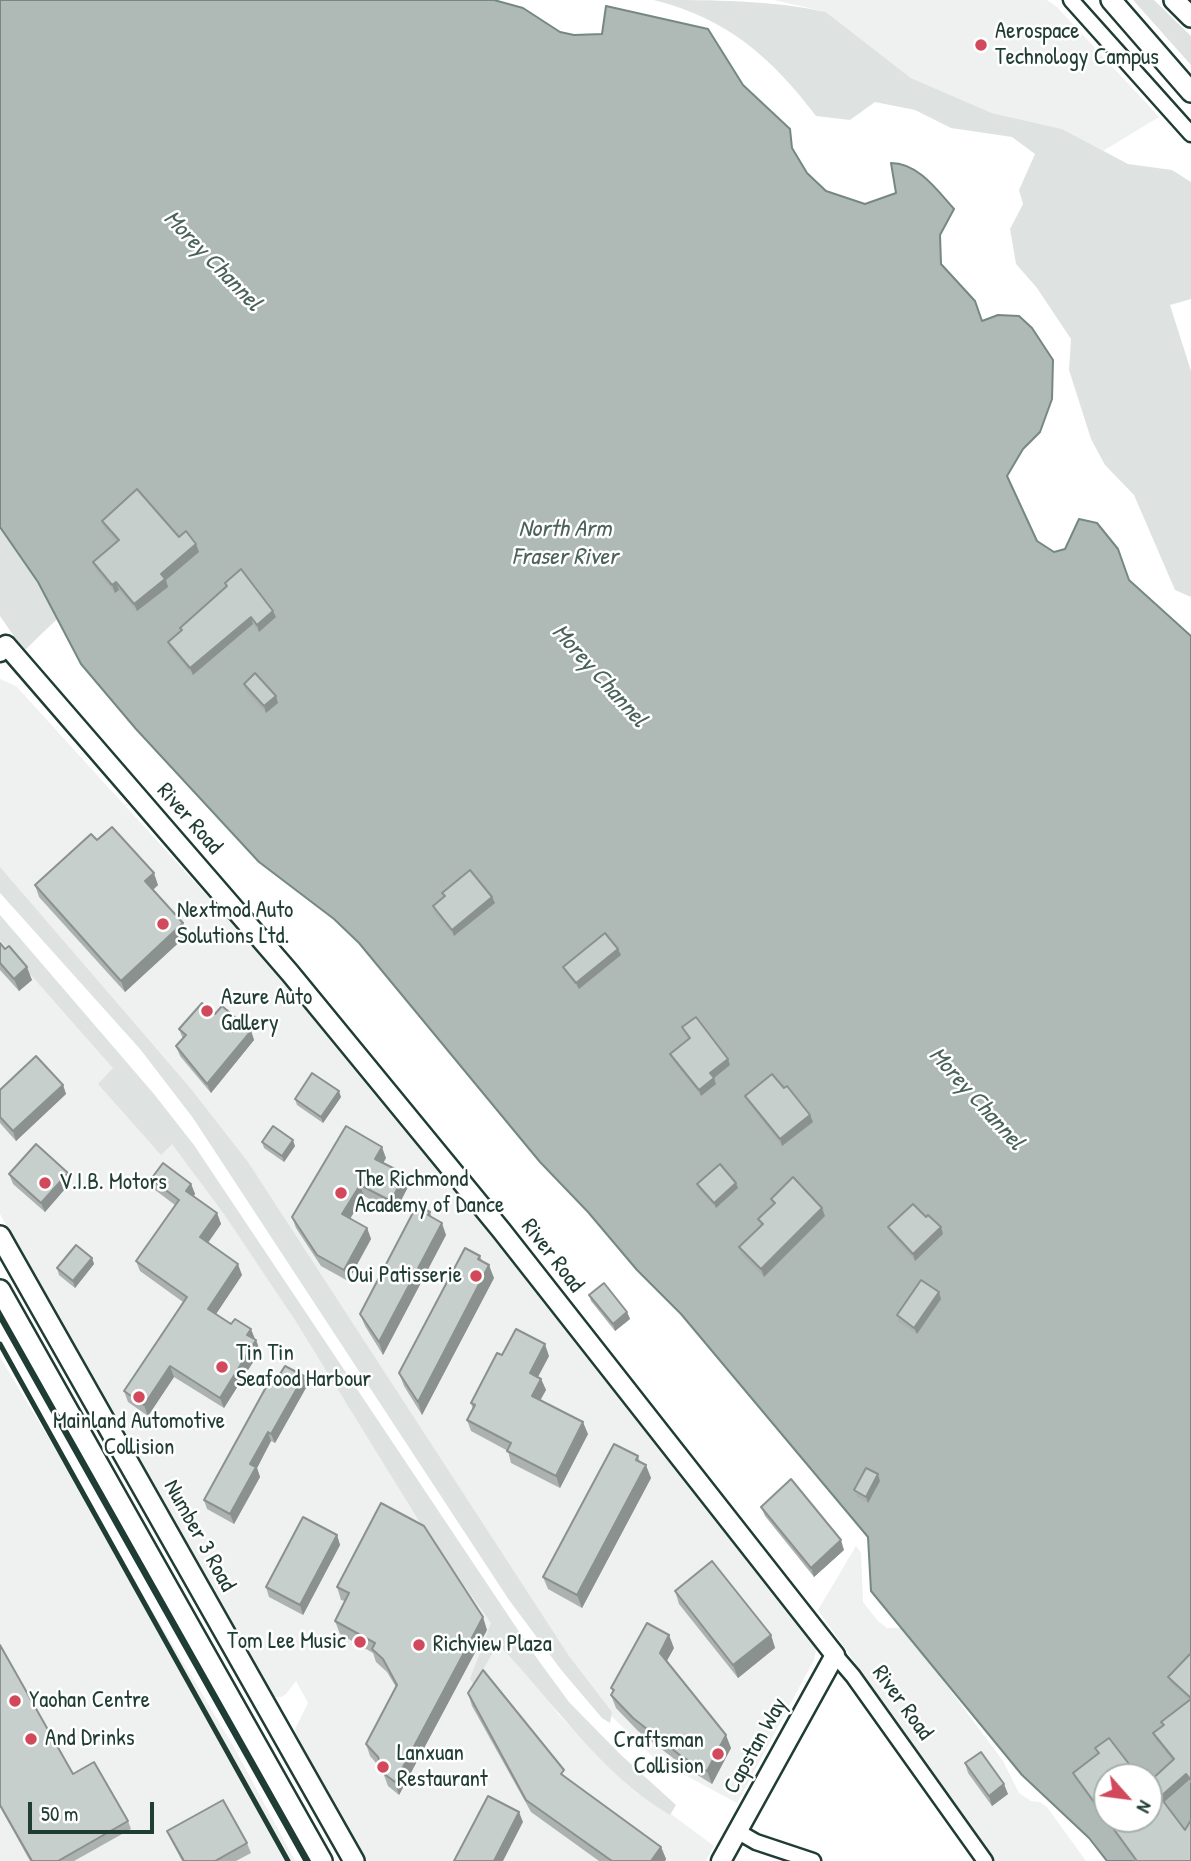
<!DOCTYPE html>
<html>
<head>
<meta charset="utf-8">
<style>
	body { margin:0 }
	#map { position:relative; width:1191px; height:1861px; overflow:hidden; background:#fff; font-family:"Patrick Hand",sans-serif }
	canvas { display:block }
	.north { position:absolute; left:1093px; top:1763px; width:70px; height:70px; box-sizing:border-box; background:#fff; border:2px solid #a5b1ae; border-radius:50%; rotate:118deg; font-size:19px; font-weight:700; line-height:28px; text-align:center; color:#1f3d34 }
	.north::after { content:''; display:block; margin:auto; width:24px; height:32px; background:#d1495b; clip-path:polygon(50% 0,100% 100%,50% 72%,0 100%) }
	.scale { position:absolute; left:28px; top:1802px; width:126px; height:32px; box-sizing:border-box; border:4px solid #1f3d34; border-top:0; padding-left:9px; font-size:21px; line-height:24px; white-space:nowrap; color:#1f3d34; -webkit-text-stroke:5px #fff; paint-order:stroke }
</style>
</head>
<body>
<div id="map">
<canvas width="1191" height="1861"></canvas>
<div class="north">N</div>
<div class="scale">50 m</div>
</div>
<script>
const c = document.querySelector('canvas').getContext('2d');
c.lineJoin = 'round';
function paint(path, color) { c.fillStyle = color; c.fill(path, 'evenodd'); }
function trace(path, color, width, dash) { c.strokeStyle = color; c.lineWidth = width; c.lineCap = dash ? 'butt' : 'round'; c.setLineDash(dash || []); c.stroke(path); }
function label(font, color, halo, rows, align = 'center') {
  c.font = font + ' "Patrick Hand",sans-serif'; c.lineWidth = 5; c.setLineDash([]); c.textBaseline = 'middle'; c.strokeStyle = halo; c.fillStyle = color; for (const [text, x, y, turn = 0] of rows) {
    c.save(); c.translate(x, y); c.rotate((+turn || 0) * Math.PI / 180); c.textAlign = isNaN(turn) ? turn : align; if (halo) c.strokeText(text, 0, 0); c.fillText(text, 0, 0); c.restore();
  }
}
paint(new Path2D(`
	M774 0H1047L1057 7 1159 117 1103 151 1062 129 992 113 911 78 826 12Z
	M0 679 16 686 283 979 484 1223 817 1645 814 1660 737 1803 655 1759 593 1698 228 1139 0 870Z
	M0 931 49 980 224 1205 442 1551 559 1715 612 1770 714 1846 706 1861H363L297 1743 295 1729 308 1703 296 1681 286 1694 281 1697H274L266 1691 0 1214Z
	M0 1357 234 1747 295 1861H0Z
	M856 1546 861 1553 863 1602 878 1621 887 1628H904L1003 1761 1019 1793 1031 1801 1040 1802 1047 1807 1086 1861H994L818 1610Z`), '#eef1f0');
paint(new Path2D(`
	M654 0C711 0 772 0 826 12L911 78 992 113 1062 129 1128 164 1172 170 1191 182V299L1170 305 1191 371V597L1175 590 1134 495 1105 465 1091 439 1069 370 1071 339 1037 288 1016 264 1010 229 1023 204 1019 190 1035 154 1012 137 951 128 915 110 875 102 850 120 816 116C771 57 728 19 654 0Z
	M1133 0H1154L1191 36V65Z
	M0 527 38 582 57 619 24 651 0 616Z
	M0 867 191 1089 248 1162 569 1656 612 1712 610 1723 602 1718 562 1671 509 1600 193 1118 140 1049 0 893Z
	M0 915 154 1094 194 1145 536 1657 569 1702 620 1754 676 1805 670 1815C599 1773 554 1702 498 1644L474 1685 470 1679 491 1623 424 1529 295 1320 224 1214 172 1144 161 1155 98 1084 113 1068 0 940Z`), '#dee3e2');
const water = new Path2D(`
	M0 0H494L523 8 560 32 574 35 602 34 606 6 708 29 743 85 790 129 792 148 807 173 826 191 865 204 896 193 891 163C918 163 937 190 954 209L940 235 941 264 975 301 982 321 998 315 1019 316 1032 328 1053 360 1052 399 1040 432 1023 449 1007 476 1037 541 1054 552 1065 549 1079 519 1097 523 1118 549 1129 580 1191 636V1861H1107L1089 1838 1022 1775 871 1591 868 1537 681 1314 637 1270 588 1212 540 1162 359 943 334 919 259 862 136 729 81 664 38 582 0 527ZM1107 1777H1149V1819H1107Z`);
paint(water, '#afbab7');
trace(water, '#758883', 2);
const minor = new Path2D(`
	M1071 0 1191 134
	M835 1655 853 1676 985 1861
	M737 1831 756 1842 813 1861`);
const tertiary = new Path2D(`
	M0 652 6 645 290 973 501 1230 835 1655 721 1861`);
const secondary = new Path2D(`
	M1111 0 1191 92
	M1174 0 1191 17
	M0 1236 354 1861
	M0 1290 322 1861`);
trace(minor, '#1f3d34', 19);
trace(tertiary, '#1f3d34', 23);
trace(secondary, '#1f3d34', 24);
trace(minor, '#fff', 14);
trace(tertiary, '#fff', 18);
trace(secondary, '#fff', 19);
trace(new Path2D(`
	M0 1317 306 1861
	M0 1344 288 1861`), '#1f3d34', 5);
paint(new Path2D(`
	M102 521 179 537 196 544 199 552 166 580 168 587 137 611 119 590 115 593 96 570 93 562 116 542 104 528Z
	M225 583 276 617 259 632 253 624 193 675 170 649 168 642 181 630 180 628 226 586Z
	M244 684 276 696 278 703 266 713 246 691Z
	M97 840 158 885 153 890 183 923 187 935 125 992 39 897 35 885Z
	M442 893 492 897 495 903 454 936 435 913 433 906 444 897Z
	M0 943 32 980 19 991 0 970Z
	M618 949 621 955 579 989 566 973 563 967Z
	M215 1014 251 1031 254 1040 211 1093 180 1056 176 1046 183 1039 179 1029Z
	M682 1027 728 1059 730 1065 714 1078 716 1084 701 1096 673 1060 670 1054 688 1039 685 1034Z
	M63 1085 66 1094 16 1141 0 1123V1090Z
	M784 1088 810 1115 813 1122 782 1146 748 1102 745 1096Z
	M341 1097 323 1123 297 1105 295 1099Z
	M262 1142 295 1146 284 1162 264 1148Z
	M386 1158 383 1163 409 1185 395 1212 364 1196 350 1219 367 1228 371 1239 348 1281 321 1266 296 1228 292 1217Z
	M9 1174 71 1182 45 1212 13 1184Z
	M151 1179 191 1184 195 1194 194 1196 217 1213 221 1224 208 1243 242 1275 216 1314 256 1340 260 1351 224 1408 174 1377 148 1416 128 1402 124 1391 183 1302 140 1271 136 1261 175 1205 155 1190Z
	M736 1183 738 1188 716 1208 699 1189 697 1184Z
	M771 1199 822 1208 825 1216 764 1277 742 1255 739 1247 761 1226 758 1219 773 1205Z
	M430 1212 432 1218 446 1235 383 1355 365 1326 360 1314Z
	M926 1217 941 1227 943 1234 915 1261 891 1234 888 1227Z
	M480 1256 482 1261 494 1278 422 1415 404 1386 399 1373Z
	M92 1258 94 1264 75 1288 59 1275 57 1268Z
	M589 1295 627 1312 630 1319 615 1331 591 1301Z
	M941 1299 917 1334 899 1322 897 1315Z
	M502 1355 549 1356 538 1377 541 1379 546 1390 540 1400 588 1434 560 1488 511 1463 508 1451 471 1431 467 1420 473 1409 471 1403Z
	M275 1382 307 1386 275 1443 271 1441 257 1468 260 1477 234 1524 207 1509 204 1500Z
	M638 1456 640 1462 651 1478 582 1608 548 1589 543 1577Z
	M880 1481 868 1503 857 1497 854 1490Z
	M761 1507 844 1550 814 1577 765 1516Z
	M337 1535 340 1545 303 1615 269 1597 266 1587Z
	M337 1587 487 1630 399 1795 388 1786 382 1770 370 1756 366 1744 396 1687 387 1672 376 1662 373 1653 340 1634 335 1621 345 1601 341 1600Z
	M675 1591 771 1635 775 1648 738 1678 679 1604Z
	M0 1645 73 1774 128 1821 131 1829 74 1861H30L0 1807Z
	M674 1648 666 1662 731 1748 712 1784 686 1768 638 1731 616 1708 611 1695 613 1692 611 1688Z
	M1191 1653V1783L1189 1780 1164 1802 1191 1861H1135L1075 1779 1073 1773 1097 1754 1095 1748 1109 1738 1107 1819 1173 1761 1156 1740 1153 1733 1163 1726 1161 1722 1190 1700 1171 1683 1168 1677Z
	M468 1693 567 1778 661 1847 666 1859 665 1861H599L531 1812 472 1706Z
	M965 1763 1008 1794 992 1806 968 1773Z
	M167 1831 247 1843 251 1853 236 1861H182L171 1840Z`), '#abb2af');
paint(new Path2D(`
	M196 544 199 552 166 580 168 587 137 611 134 604 161 574Z
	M116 582 119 590 115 593 112 585Z
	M273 611 276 617 259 632 257 625Z
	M251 617 253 624 193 675 190 668Z
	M276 696 278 703 266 713 264 706Z
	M154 873 158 885 149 893 145 881Z
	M492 897 495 903 454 936 452 930Z
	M183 923 187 935 125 992 121 981Z
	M618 949 621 955 579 989 576 983Z
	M27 967 32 980 19 991 14 979Z
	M251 1031 254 1040 211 1093 207 1084Z
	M728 1059 730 1065 714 1078 716 1084 701 1096 699 1090 710 1073Z
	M63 1085 66 1094 16 1141 13 1131Z
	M339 1091 341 1097 323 1123 321 1117Z
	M810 1115 813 1122 782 1146 780 1139Z
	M293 1140 295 1146 284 1162 282 1156Z
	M382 1147 386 1158 379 1170 375 1159Z
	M68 1173 71 1182 45 1212 41 1203Z
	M405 1174 409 1185 395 1212 391 1201Z
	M736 1183 738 1188 716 1208 714 1203Z
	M191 1184 195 1194 190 1201 186 1191Z
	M360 1185 364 1196 346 1225 342 1214Z
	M822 1208 825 1216 764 1277 761 1269Z
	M217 1213 221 1224 204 1248 200 1237Z
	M442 1223 446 1235 383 1355 379 1342Z
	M941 1227 943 1234 915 1261 913 1254Z
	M367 1228 371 1239 348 1281 344 1270Z
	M92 1258 94 1264 75 1288 73 1281Z
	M238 1264 242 1275 212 1320 208 1309Z
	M489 1265 494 1278 422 1415 418 1402Z
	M939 1292 941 1299 917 1334 914 1328Z
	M627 1312 630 1319 615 1331 613 1324Z
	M251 1329 255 1339 247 1335Z
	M256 1340 260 1351 224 1408 220 1398Z
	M545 1344 549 1356 534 1384 530 1373Z
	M170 1366 174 1377 148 1416 144 1405Z
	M304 1376 307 1386 275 1443 271 1434Z
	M541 1379 546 1390 536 1408 532 1396Z
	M583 1422 588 1434 560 1488 556 1476Z
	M268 1432 271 1441 257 1468 260 1477 234 1524 230 1514 250 1464Z
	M646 1465 651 1478 582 1608 577 1595Z
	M878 1474 880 1481 868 1503 866 1497Z
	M337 1535 340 1545 303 1615 300 1605Z
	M841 1540 844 1550 814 1577 811 1568Z
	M483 1617 487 1630 399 1795 395 1782Z
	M669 1635 674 1648 664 1666 660 1653Z
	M771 1635 775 1648 738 1678 733 1665Z
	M726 1735 731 1748 712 1784 707 1771Z
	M1186 1774 1189 1780 1163 1803 1160 1797Z
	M1004 1784 1008 1794 992 1806 989 1796Z
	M519 1812 523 1822 503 1861H494Z
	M661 1847 666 1859 665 1861H651Z`), '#8b918f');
const building = new Path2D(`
	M137 489 179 537 186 531 196 544 161 574 165 579 134 604 116 582 112 585 93 562 119 540 102 521Z
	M241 569 273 611 257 625 251 617 190 668 168 642 182 630 180 628 227 586 225 583Z
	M255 673 276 696 264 706 244 684Z
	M112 827 154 873 145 881 183 923 121 981 35 885 91 834 97 840Z
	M470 870 492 897 452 930 433 906 445 896 442 893Z
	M605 933 618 949 576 983 563 967Z
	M0 943 5 949 9 946 27 967 14 979 0 963Z
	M202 1003 215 1014 222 1006 251 1031 207 1084 176 1046 186 1035 179 1029Z
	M696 1017 728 1059 710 1073 714 1078 699 1090 670 1054 690 1038 682 1027Z
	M36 1056 63 1085 13 1131 0 1117V1090Z
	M312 1073 339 1091 321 1117 295 1099Z
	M772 1074 784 1088 787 1086 810 1115 780 1139 745 1096Z
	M273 1126 293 1140 282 1156 262 1142Z
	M346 1126 382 1147 375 1159 405 1174 391 1201 360 1185 342 1214 367 1228 344 1270 317 1255 292 1217Z
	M36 1144 68 1173 41 1203 9 1174Z
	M163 1163 191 1184 186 1191 217 1213 200 1237 238 1264 208 1309 231 1324 235 1319 251 1329 247 1335 256 1340 220 1398 170 1366 144 1405 124 1391 187 1297 136 1261 179 1200 151 1179Z
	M720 1164 736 1183 714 1203 697 1184Z
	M793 1177 822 1208 761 1269 739 1247 763 1224 758 1219 775 1203 771 1199Z
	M913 1204 926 1217 928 1215 941 1227 913 1254 888 1227Z
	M417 1205 430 1212 428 1215 442 1223 379 1342 360 1314Z
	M76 1245 92 1258 73 1281 57 1268Z
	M465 1248 480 1256 478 1259 489 1265 418 1402 399 1373Z
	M921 1280 939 1292 914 1328 897 1315Z
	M604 1283 627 1312 613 1324 589 1295Z
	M516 1329 545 1344 530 1373 541 1379 532 1396 583 1422 556 1476 507 1451 511 1443 467 1420 475 1405 471 1403 497 1353 502 1355Z
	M285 1366 304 1376 271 1434 268 1432 250 1464 256 1467 230 1514 204 1500 270 1380 275 1382Z
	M614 1444 638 1456 636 1460 646 1465 577 1595 543 1577Z
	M866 1468 878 1474 866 1497 854 1490Z
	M791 1479 841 1540 811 1568 761 1507Z
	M381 1503 424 1526 483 1617 395 1782 383 1773 378 1757 366 1744 397 1685 383 1659 372 1649 375 1643 335 1621 349 1593 337 1587Z
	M303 1517 337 1535 300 1605 266 1587Z
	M712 1561 771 1635 733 1665 675 1591Z
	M647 1623 669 1635 660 1653 726 1735 707 1771 681 1756 633 1718 611 1695 614 1690 611 1688Z
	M0 1645 73 1774 94 1762 128 1821 58 1861H32L0 1805Z
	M1191 1653V1698L1168 1677Z
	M483 1670 564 1770 561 1774 661 1847 651 1861H612L526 1800 468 1693Z
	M1191 1699V1780L1186 1774 1160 1797 1185 1830 1191 1820V1861H1137L1073 1773 1099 1753 1095 1748 1109 1738 1139 1777H1107V1819H1149V1782L1174 1759 1153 1733 1164 1725 1161 1722Z
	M981 1752 1004 1784 989 1796 965 1763Z
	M488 1796 519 1812 494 1861H454Z
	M223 1800 247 1843 215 1861H184L167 1831Z`);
paint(building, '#c7cfcc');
trace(building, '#8b918f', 2);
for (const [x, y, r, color] of [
	[981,45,7,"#d1495b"],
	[163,924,7,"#d1495b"],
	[207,1011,7,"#d1495b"],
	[45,1183,7,"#d1495b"],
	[341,1193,7,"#d1495b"],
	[476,1276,7,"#d1495b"],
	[222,1367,7,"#d1495b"],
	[139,1397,7,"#d1495b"],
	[360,1642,7,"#d1495b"],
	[419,1645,7,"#d1495b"],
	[15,1701,7,"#d1495b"],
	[31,1739,7,"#d1495b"],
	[718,1754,7,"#d1495b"],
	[383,1767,7,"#d1495b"]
]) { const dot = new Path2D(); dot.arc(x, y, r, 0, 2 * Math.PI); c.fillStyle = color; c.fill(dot); trace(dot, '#fff', 2.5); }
label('23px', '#1f3d34', '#fff', [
	["Aerospace",995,32],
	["Technology Campus",995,58],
	["Nextmod Auto",177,911],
	["Solutions Ltd.",177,937],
	["Azure Auto",221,998],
	["Gallery",221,1024],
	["The Richmond",355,1180],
	["Academy of Dance",355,1206],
	["V.I.B. Motors",59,1183],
	["Oui Patisserie",462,1276,"right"],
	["Tin Tin",236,1354],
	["Seafood Harbour",236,1380],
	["Mainland Automotive",139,1422,"center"],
	["Collision",139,1448,"center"],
	["Tom Lee Music",346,1642,"right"],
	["Richview Plaza",433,1645],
	["Yaohan Centre",29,1701],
	["And Drinks",45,1739],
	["Craftsman",704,1741,"right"],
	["Collision",704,1767,"right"],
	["Lanxuan",397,1754],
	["Restaurant",397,1780]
], 'left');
label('23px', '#1f3d34', '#fff', [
	["River Road",189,819,49],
	["River Road",552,1256,52],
	["Number 3 Road",199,1536,61],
	["River Road",902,1703,54],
	["Capstan Way",756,1746,-61]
]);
label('italic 24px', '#4a625b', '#fff', [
	["Morey Channel",212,261,46],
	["North Arm",565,530],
	["Fraser River",565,558],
	["Morey Channel",599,676,48],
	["Morey Channel",976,1099,48]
]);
</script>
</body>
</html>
